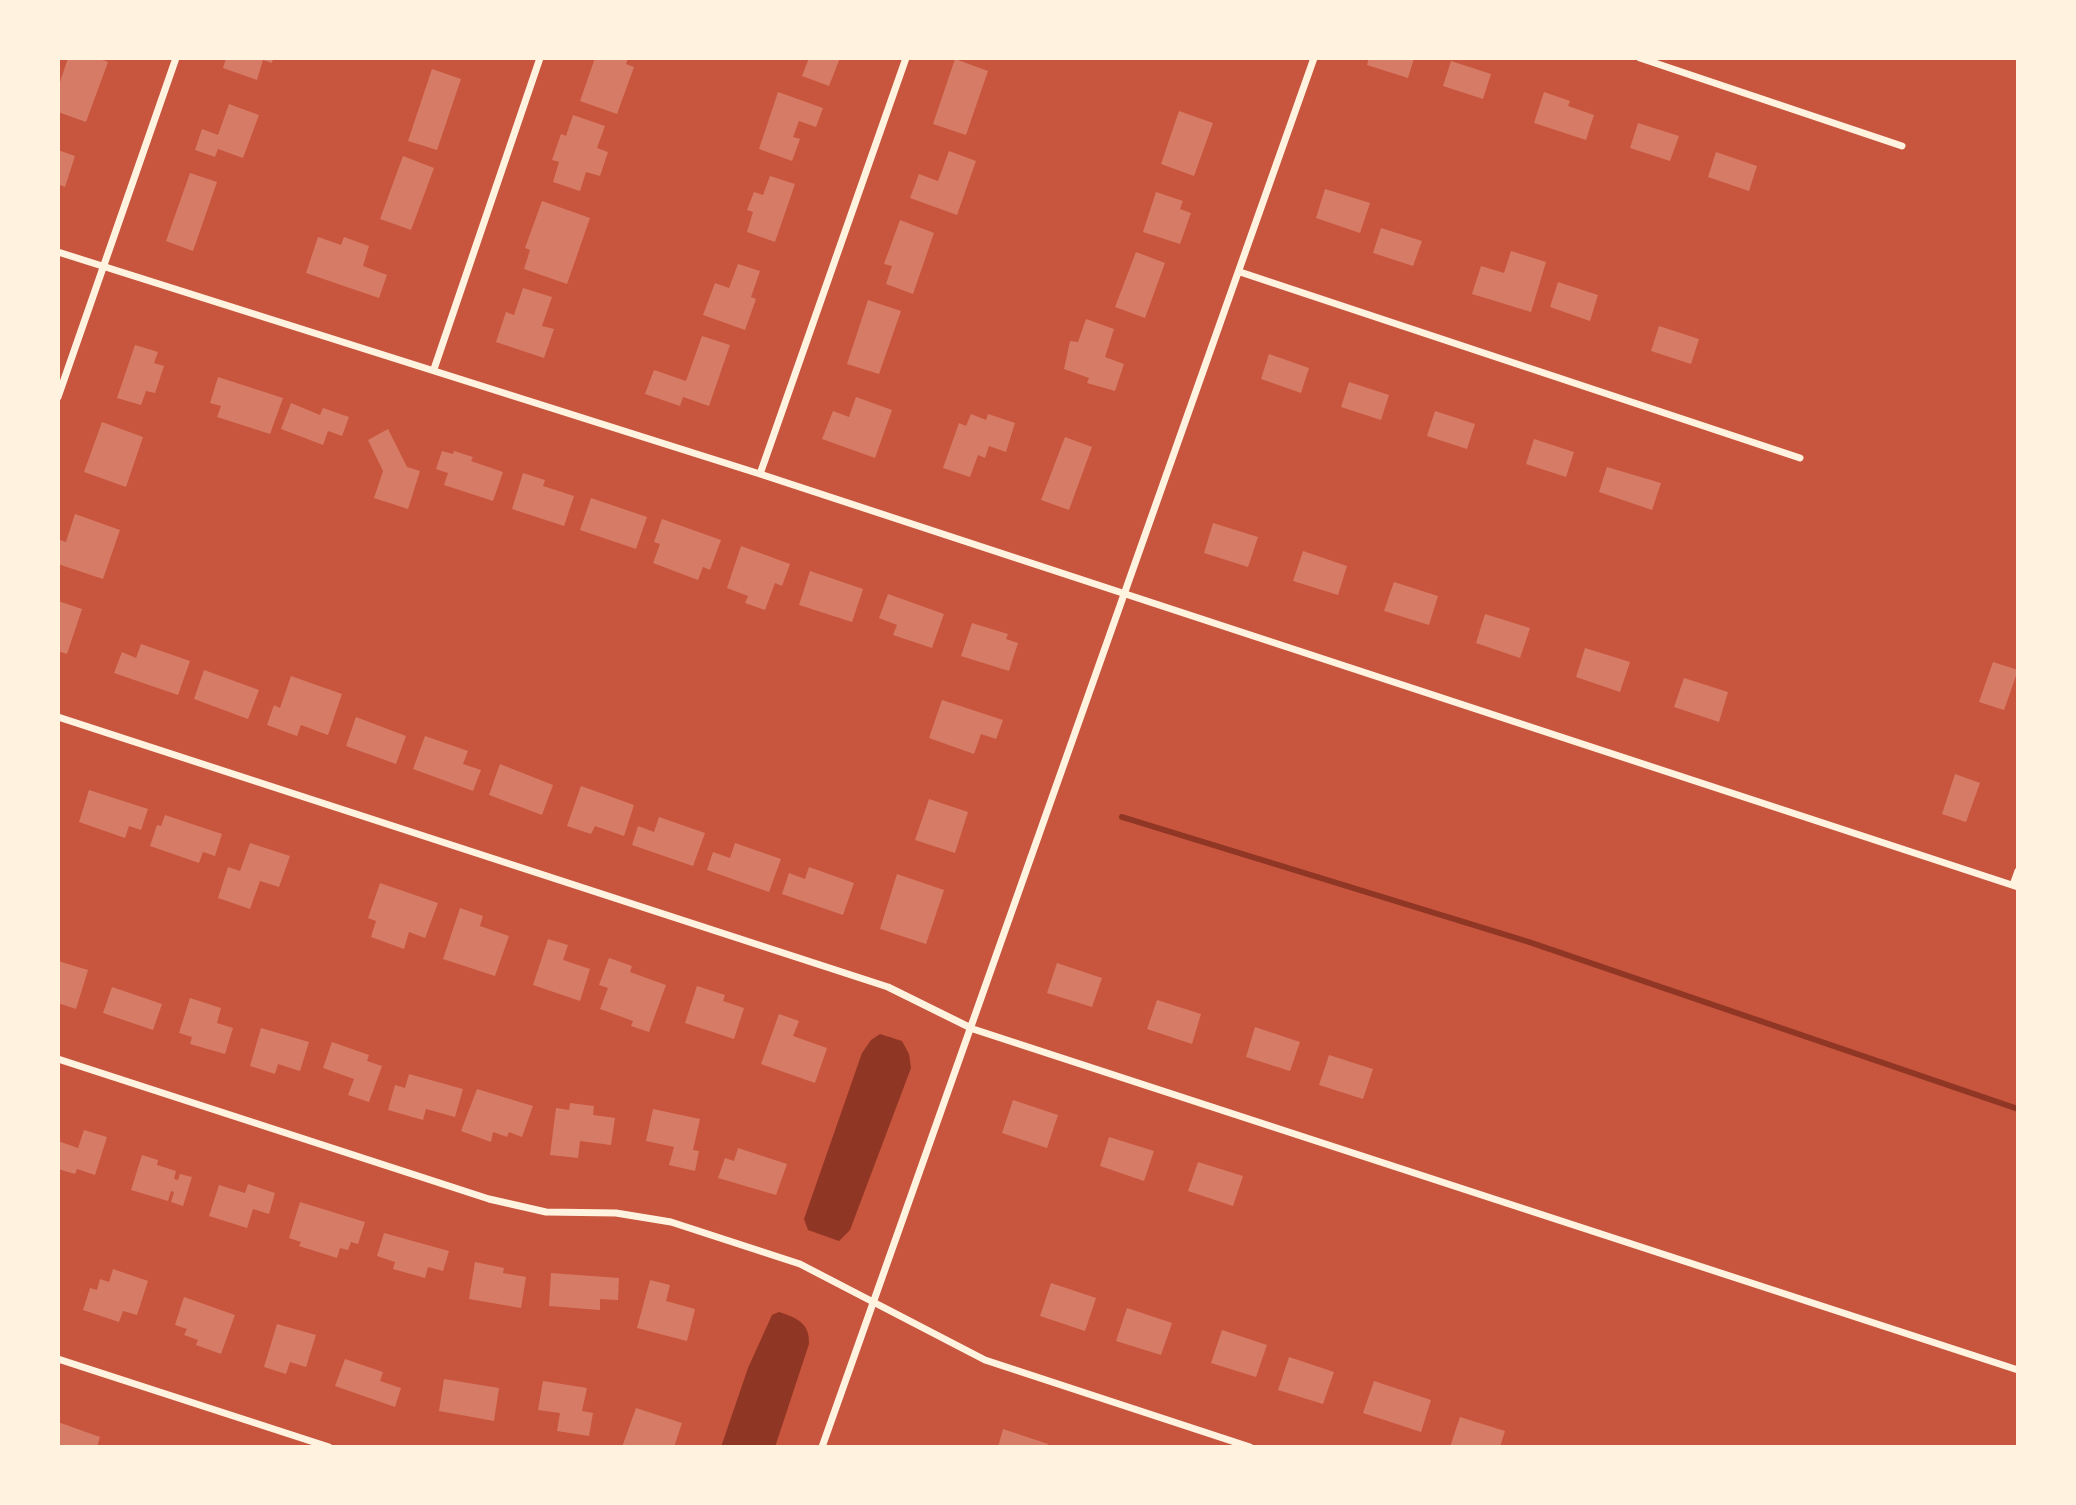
<!DOCTYPE html>
<html>
<head>
<meta charset="utf-8">
<style>
	body { margin:0 }
	#map { position:relative; width:2076px; height:1505px; overflow:hidden; background:#c8553d; font-family:Overpass,sans-serif }
	canvas { display:block }
	.frame { position:absolute; inset:0; border:60px solid #fff3e0; pointer-events:none }
</style>
</head>
<body>
<div id="map">
<canvas width="2076" height="1505"></canvas>
<div class="frame"></div>
</div>
<script>
const c = document.querySelector('canvas').getContext('2d');
c.lineJoin = 'round';
function paint(path, color) { c.fillStyle = color; c.fill(path, 'evenodd'); }
function trace(path, color, width, dash) { c.strokeStyle = color; c.lineWidth = width; c.lineCap = dash ? 'butt' : 'round'; c.setLineDash(dash || []); c.stroke(path); }
paint(new Path2D(`
	M880 1034 902 1041 909 1054 911 1068 850 1230 839 1241 808 1230 804 1219 862 1053 871 1040Z
	M779 1312C797 1318 810 1323 809 1344L775 1447H721L748 1368 772 1315Z`), '#8f3625');
trace(new Path2D(`
	M1122 817 1529 942 2018 1109`), '#8f3625', 6);
paint(new Path2D(`
	M68 58H97L108 62 86 122 58 112V88Z
	M226 58H273L272 63 263 60 257 80 223 68Z
	M595 58H628L626 64 634 67 617 114 580 101Z
	M809 58H840L829 86 802 76Z
	M1369 58H1414L1408 78 1367 65Z
	M955 59 988 71 966 135 933 124Z
	M1451 61 1491 74 1483 99 1443 86Z
	M432 69 461 79 437 150 408 141Z
	M778 92 823 108 816 127 799 121 793 137 800 139 792 161 759 149Z
	M1544 92 1570 101 1568 106 1594 115 1586 140 1534 123Z
	M229 104 259 115 243 158 218 149 215 157 195 150 202 129 218 135Z
	M1179 111 1213 123 1194 176 1161 164Z
	M573 115 605 126 597 148 608 152 600 176 586 172 580 191 553 182 559 162 552 160 561 134 566 136Z
	M1638 123 1679 136 1670 161 1630 148Z
	M58 150 75 156 65 187 58 184Z
	M949 151 976 161 957 215 910 198 919 174 938 181Z
	M1716 152 1757 166 1749 191 1708 177Z
	M403 156 434 168 411 230 380 219Z
	M190 173 217 182 193 251 166 241Z
	M770 176 795 184 775 242 747 232 753 212 747 210 754 192 763 195Z
	M1325 189 1370 203 1360 233 1316 218Z
	M1156 192 1183 201 1180 209 1191 213 1180 244 1143 232Z
	M542 201 590 218 567 284 524 269 530 250 525 248Z
	M900 220 934 233 913 294 886 284 892 266 884 264Z
	M1381 228 1422 241 1413 266 1373 253Z
	M318 237 341 245 344 237 369 246 363 266 387 275 379 298 306 273Z
	M1511 251 1546 262 1531 312 1472 294 1481 266 1504 273Z
	M1136 252 1165 263 1145 318 1115 307Z
	M738 264 760 271 751 297 756 299 745 330 703 315 715 283 729 288Z
	M1558 282 1598 295 1590 321 1550 307Z
	M523 288 552 297 542 326 554 329 544 358 496 342 506 312 514 315Z
	M868 300 901 311 879 374 847 364Z
	M1086 319 1114 329 1105 357 1124 364 1115 391 1087 383 1089 378 1064 369 1070 341 1078 342Z
	M1659 326 1699 339 1691 364 1651 351Z
	M702 336 730 345 709 406 683 397 680 406 645 394 654 370 686 381Z
	M135 345 158 352 154 363 164 366 155 393 146 391 141 405 117 398Z
	M1269 354 1309 368 1301 393 1261 379Z
	M218 377 283 398 270 434 217 417 221 406 210 403Z
	M1349 382 1389 395 1381 420 1341 407Z
	M856 397 892 410 875 458 822 439 833 411 849 417Z
	M291 403 320 415 323 408 349 417 342 436 328 431 323 445 281 429Z
	M1435 411 1475 424 1467 449 1427 436Z
	M971 414 986 420 988 414 1015 423 1006 452 989 446 985 458 978 455 970 477 943 468 959 423 966 426Z
	M102 422 143 437 126 487 84 472Z
	M388 429 407 467 420 471 408 509 374 498 383 471 368 440Z
	M1065 437 1092 447 1069 510 1041 500Z
	M1534 439 1574 452 1566 477 1526 464Z
	M442 451 453 454 454 451 473 457 471 461 503 472 493 501 444 485 448 473 436 469Z
	M1607 467 1661 483 1652 510 1599 492Z
	M523 473 545 480 543 486 574 496 564 526 512 509Z
	M591 498 647 517 636 549 580 530Z
	M75 514 120 530 103 579 58 564 60 540 66 542Z
	M662 519 721 540 710 570 703 567 698 580 653 563 660 544 654 542Z
	M1213 523 1258 537 1248 567 1204 553Z
	M741 546 790 564 782 586 775 583 765 610 745 603 748 596 727 588Z
	M1303 551 1347 566 1338 595 1293 581Z
	M810 571 863 589 852 622 799 605Z
	M1394 582 1438 596 1429 625 1384 611Z
	M888 594 944 614 932 648 893 635 897 625 879 618Z
	M58 601 82 609 67 654 58 651Z
	M1485 614 1530 628 1520 658 1476 643Z
	M972 623 1008 634 1006 639 1018 643 1009 671 961 656Z
	M141 644 190 661 178 695 114 673 122 652 136 658Z
	M1585 648 1630 662 1620 692 1576 677Z
	M1993 662 2018 670 2004 710 1979 702Z
	M204 670 259 690 248 719 194 699Z
	M291 676 342 694 328 735 301 725 297 736 267 725 274 705 280 708Z
	M1684 678 1728 692 1719 722 1674 707Z
	M942 700 1003 720 996 739 981 734 974 754 929 738Z
	M356 717 406 736 396 764 346 746Z
	M425 736 468 751 463 764 481 770 473 791 413 769Z
	M500 764 553 785 542 815 489 795Z
	M1955 774 1980 783 1966 822 1942 814Z
	M581 786 634 805 624 836 595 826 591 834 567 826Z
	M89 790 148 809 141 830 129 826 125 838 79 822Z
	M929 799 968 812 955 853 915 840Z
	M165 815 222 834 215 856 203 852 199 863 150 846 157 825 161 826Z
	M659 817 705 833 693 866 632 845 638 826 654 832Z
	M250 843 290 856 279 887 260 881 250 909 218 898 228 867 240 871Z
	M735 843 781 859 769 892 707 870 713 852 730 858Z
	M809 867 854 883 843 915 782 894 789 873 805 879Z
	M897 874 944 890 926 944 880 929Z
	M380 883 438 903 425 938 409 932 404 949 371 937 376 921 368 918Z
	M460 908 483 916 480 926 509 936 495 976 443 959Z
	M548 939 568 945 563 960 590 969 580 1001 533 985Z
	M609 958 632 966 630 972 666 985 649 1032 631 1026 633 1021 600 1009 608 988 599 985Z
	M58 961 88 970 76 1009 58 1003Z
	M1057 963 1102 978 1092 1007 1047 993Z
	M697 986 725 995 723 1001 744 1008 734 1039 685 1023Z
	M112 987 162 1004 153 1030 103 1013Z
	M190 998 221 1008 217 1023 233 1028 225 1054 190 1044 192 1037 179 1033Z
	M1157 1000 1201 1014 1192 1044 1147 1029Z
	M779 1014 799 1021 793 1036 827 1048 815 1083 761 1064Z
	M1255 1027 1300 1042 1290 1071 1246 1057Z
	M261 1028 309 1042 300 1071 278 1064 275 1074 250 1066Z
	M332 1042 369 1055 367 1061 382 1066 369 1102 348 1095 354 1079 323 1068Z
	M1329 1055 1373 1069 1363 1099 1319 1085Z
	M409 1074 463 1089 455 1117 426 1109 423 1120 388 1110 395 1085 405 1088Z
	M477 1089 533 1106 522 1137 509 1132 507 1137 493 1132 491 1142 461 1131Z
	M1013 1100 1058 1115 1047 1148 1002 1133Z
	M570 1103 594 1106 593 1115 615 1118 611 1145 580 1141 578 1158 550 1155 556 1108 569 1110Z
	M653 1109 700 1119 693 1150 699 1151 695 1171 669 1165 674 1147 646 1141Z
	M84 1130 107 1137 95 1175 77 1169 75 1174 58 1169V1141L78 1148Z
	M1109 1137 1154 1151 1144 1181 1100 1166Z
	M738 1148 787 1164 776 1195 718 1178 725 1158 734 1161Z
	M142 1155 158 1160 157 1165 176 1171 174 1179 178 1180 180 1174 192 1177 183 1206 171 1202 174 1192 171 1191 168 1201 131 1190Z
	M1198 1162 1243 1176 1233 1206 1188 1191Z
	M248 1184 275 1193 269 1214 253 1209 247 1228 209 1216 219 1185 245 1193Z
	M300 1202 365 1222 358 1244 351 1242 348 1250 340 1248 337 1258 299 1246 301 1242 289 1238Z
	M384 1233 449 1251 443 1271 428 1267 425 1278 393 1269 395 1262 377 1256Z
	M475 1262 504 1268 503 1273 526 1277 521 1308 469 1299Z
	M113 1269 148 1281 137 1315 123 1311 119 1322 83 1310 90 1288 97 1290 100 1279 109 1282Z
	M551 1273 619 1278 618 1300 600 1299V1310L549 1306Z
	M650 1280 670 1285 666 1301 695 1309 687 1341 637 1328Z
	M1051 1283 1096 1298 1085 1331 1040 1316Z
	M184 1297 235 1315 221 1354 196 1345 198 1340 184 1335 187 1329 175 1325Z
	M1127 1308 1172 1323 1161 1355 1116 1341Z
	M277 1324 316 1335 306 1367 290 1362 286 1374 264 1367Z
	M1222 1330 1267 1345 1256 1377 1211 1363Z
	M1289 1357 1334 1372 1323 1404 1278 1390Z
	M345 1359 383 1372 380 1381 401 1388 395 1407 335 1386Z
	M444 1379 499 1388 494 1421 439 1411Z
	M543 1381 587 1388 582 1411 593 1413 589 1436 557 1431 560 1413 538 1410Z
	M1374 1381 1431 1400 1421 1432 1363 1413Z
	M636 1408 682 1423 674 1447 651 1445 650 1447H622Z
	M1460 1417 1505 1431 1500 1447H1450Z
	M58 1422 100 1437 97 1447H58Z
	M1003 1429 1048 1444 1047 1447H998Z`), '#d67c66');
trace(new Path2D(`
	M1640 58 1902 146
	M58 252 760 474 2018 887
	M1240 272 1800 458
	M434 369 540 58
	M58 397 176 58
	M760 474 906 58
	M58 717 888 987 973 1029 2018 1370
	M2013 885 2018 871
	M58 1059 489 1199 546 1212 616 1213 671 1222 800 1264 985 1360 1250 1447
	M58 1359 329 1447
	M822 1447 1314 58`), '#fff3e0', 7);
</script>
</body>
</html>
